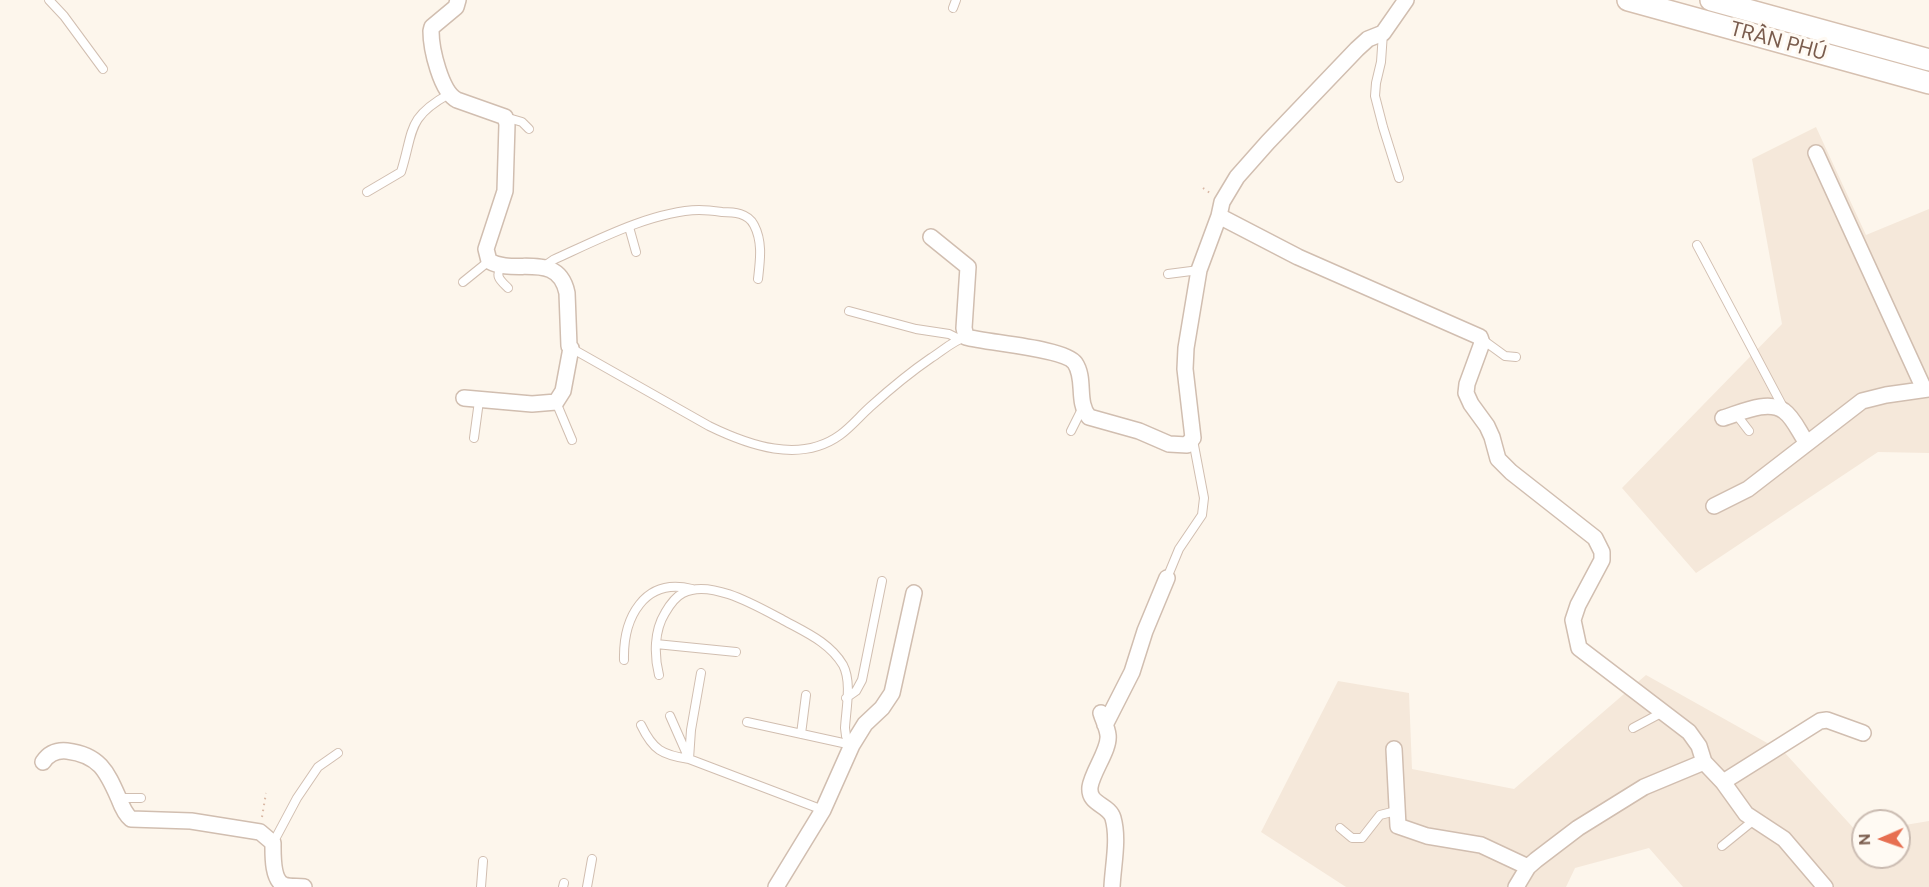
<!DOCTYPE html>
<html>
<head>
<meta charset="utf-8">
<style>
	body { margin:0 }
	#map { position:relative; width:1929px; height:887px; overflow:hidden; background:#fdf6ec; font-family:"DM Sans",sans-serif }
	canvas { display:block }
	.north { position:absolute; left:1851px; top:809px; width:60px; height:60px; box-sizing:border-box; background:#fffaf3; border:2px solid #cabbb1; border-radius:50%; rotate:268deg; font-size:16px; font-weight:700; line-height:24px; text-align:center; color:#7a5c4d }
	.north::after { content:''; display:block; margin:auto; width:21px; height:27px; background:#e76f51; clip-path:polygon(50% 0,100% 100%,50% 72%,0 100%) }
</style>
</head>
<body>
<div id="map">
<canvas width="1929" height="887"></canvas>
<div class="north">N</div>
</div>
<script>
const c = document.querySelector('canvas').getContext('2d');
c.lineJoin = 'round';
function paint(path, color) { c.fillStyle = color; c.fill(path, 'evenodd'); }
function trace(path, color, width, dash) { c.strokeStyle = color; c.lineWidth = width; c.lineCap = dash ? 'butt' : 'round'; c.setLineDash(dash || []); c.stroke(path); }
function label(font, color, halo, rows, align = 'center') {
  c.font = font + ' "DM Sans",sans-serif'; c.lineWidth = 6; c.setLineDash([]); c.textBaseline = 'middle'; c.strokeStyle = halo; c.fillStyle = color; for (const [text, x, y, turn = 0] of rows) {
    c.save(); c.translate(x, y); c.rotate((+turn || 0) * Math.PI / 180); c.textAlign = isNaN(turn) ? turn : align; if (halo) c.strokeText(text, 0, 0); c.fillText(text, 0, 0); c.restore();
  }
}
paint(new Path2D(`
	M1816 127 1866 235 1929 209V453L1878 452 1696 573 1622 488 1782 324 1752 159Z
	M1646 675 1785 753 1858 833H1863V857H1899V826L1929 821V887H1683L1649 848 1575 868 1566 887H1346L1261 832 1338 681 1409 693 1412 769 1514 789Z`), '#f5e8da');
const lane = new Path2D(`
	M49 0 64 16 103 69
	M953 8 956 0
	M1383 33 1381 62 1376 83 1375 96 1383 127 1399 178
	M505 117 522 122 529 129
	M367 192 401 172C414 131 406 118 449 94
	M629 227 636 252
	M1697 245 1783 407
	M501 266C495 277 500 280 508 288
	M543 267 553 260C595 241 652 211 699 210 707 210 715 211 722 212 734 212 748 213 754 225 763 242 760 261 758 279
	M1168 274 1199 270
	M463 282 489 261
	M849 311 916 329 949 334 959 339
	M1483 340 1505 356 1516 357
	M571 348 709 426C748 445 800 464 840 435 851 427 860 416 870 407 890 389 909 373 931 358 942 351 954 340 966 337
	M556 402 572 440
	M1736 414 1749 431
	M1071 431 1083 407
	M474 438 479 401
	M1167 578 1179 549 1202 515 1204 498 1193 440
	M656 644 736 652
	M624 660C623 618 644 577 692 589
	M659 675C654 655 654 631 665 613 669 606 675 597 683 593 711 578 760 608 785 621 807 633 830 643 843 665 852 682 846 709 845 728L846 736 852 745
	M846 698 856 691 862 680 882 581
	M670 716 689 759 823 810
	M747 722 852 745
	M641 725C653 750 662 755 689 759L691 730 701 673
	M1633 728 1663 712
	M801 734 806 695
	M118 798H141
	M1340 828 1352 838H1362L1380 815 1396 811
	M273 843 297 798 318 767 338 753
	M1722 846 1754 820
	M481 887 483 861
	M563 887 564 883
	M587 887 592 859`);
const street = new Path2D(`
	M458 0 456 7 432 27 431 31C431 49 441 92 457 100L505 117 507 124 505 191 486 249 489 261C515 276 558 250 567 293L569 346 571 348 563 391 556 402 532 404 464 398
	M1816 153 1924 389
	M1219 216 1298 257 1480 337 1482 343 1467 384 1466 393 1471 404 1487 426 1492 437 1498 459 1511 472 1595 538 1602 552V560L1578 605 1573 620 1579 648 1689 732 1699 746 1704 762
	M931 237 968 267 964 328 966 337C987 343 1065 348 1075 363 1086 379 1076 402 1089 417L1139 431 1169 444 1187 445 1193 438 1185 369 1186 348 1199 270 1219 216 1222 202 1237 177 1268 142 1357 49 1368 39 1383 33 1406 0
	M1723 418C1740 413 1768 399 1784 411 1794 418 1800 434 1807 443
	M1714 506 1748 489 1862 401 1886 395 1929 389
	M1101 713C1103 720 1107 727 1108 735 1110 749 1092 772 1090 787 1088 805 1109 804 1113 818 1119 839 1113 865 1112 887
	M1105 725 1132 672 1145 631 1167 578
	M1394 749 1398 826 1427 836 1481 845 1528 867
	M43 762C49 753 57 750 67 751 100 755 107 772 119 799 122 807 125 814 131 819L191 821 260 832 273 843C273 854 272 880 284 885 290 887 298 886 304 887
	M1723 782 1820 721 1827 720 1863 733
	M776 887 823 810 852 745 865 724 882 708 892 693 914 593
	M1516 887 1528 867 1536 860 1578 828 1644 787 1704 762 1723 782 1746 814 1784 839 1825 887`);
const secondary = new Path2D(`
	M1628 0 1929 83
	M1711 0 1929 60`);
trace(lane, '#d1beb0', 10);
trace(street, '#d1beb0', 18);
trace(secondary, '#d6c0b0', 24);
trace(new Path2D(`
	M1203 188 1210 193
	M262 817 266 793`), '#d9b8a5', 2, [1.5, 4.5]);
trace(lane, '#fff', 8);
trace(street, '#fff', 15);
trace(secondary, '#fff', 21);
label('21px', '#7a5c4d', '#fffaf3', [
	["TRẦN PHÚ",1778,42,15]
]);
</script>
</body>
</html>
